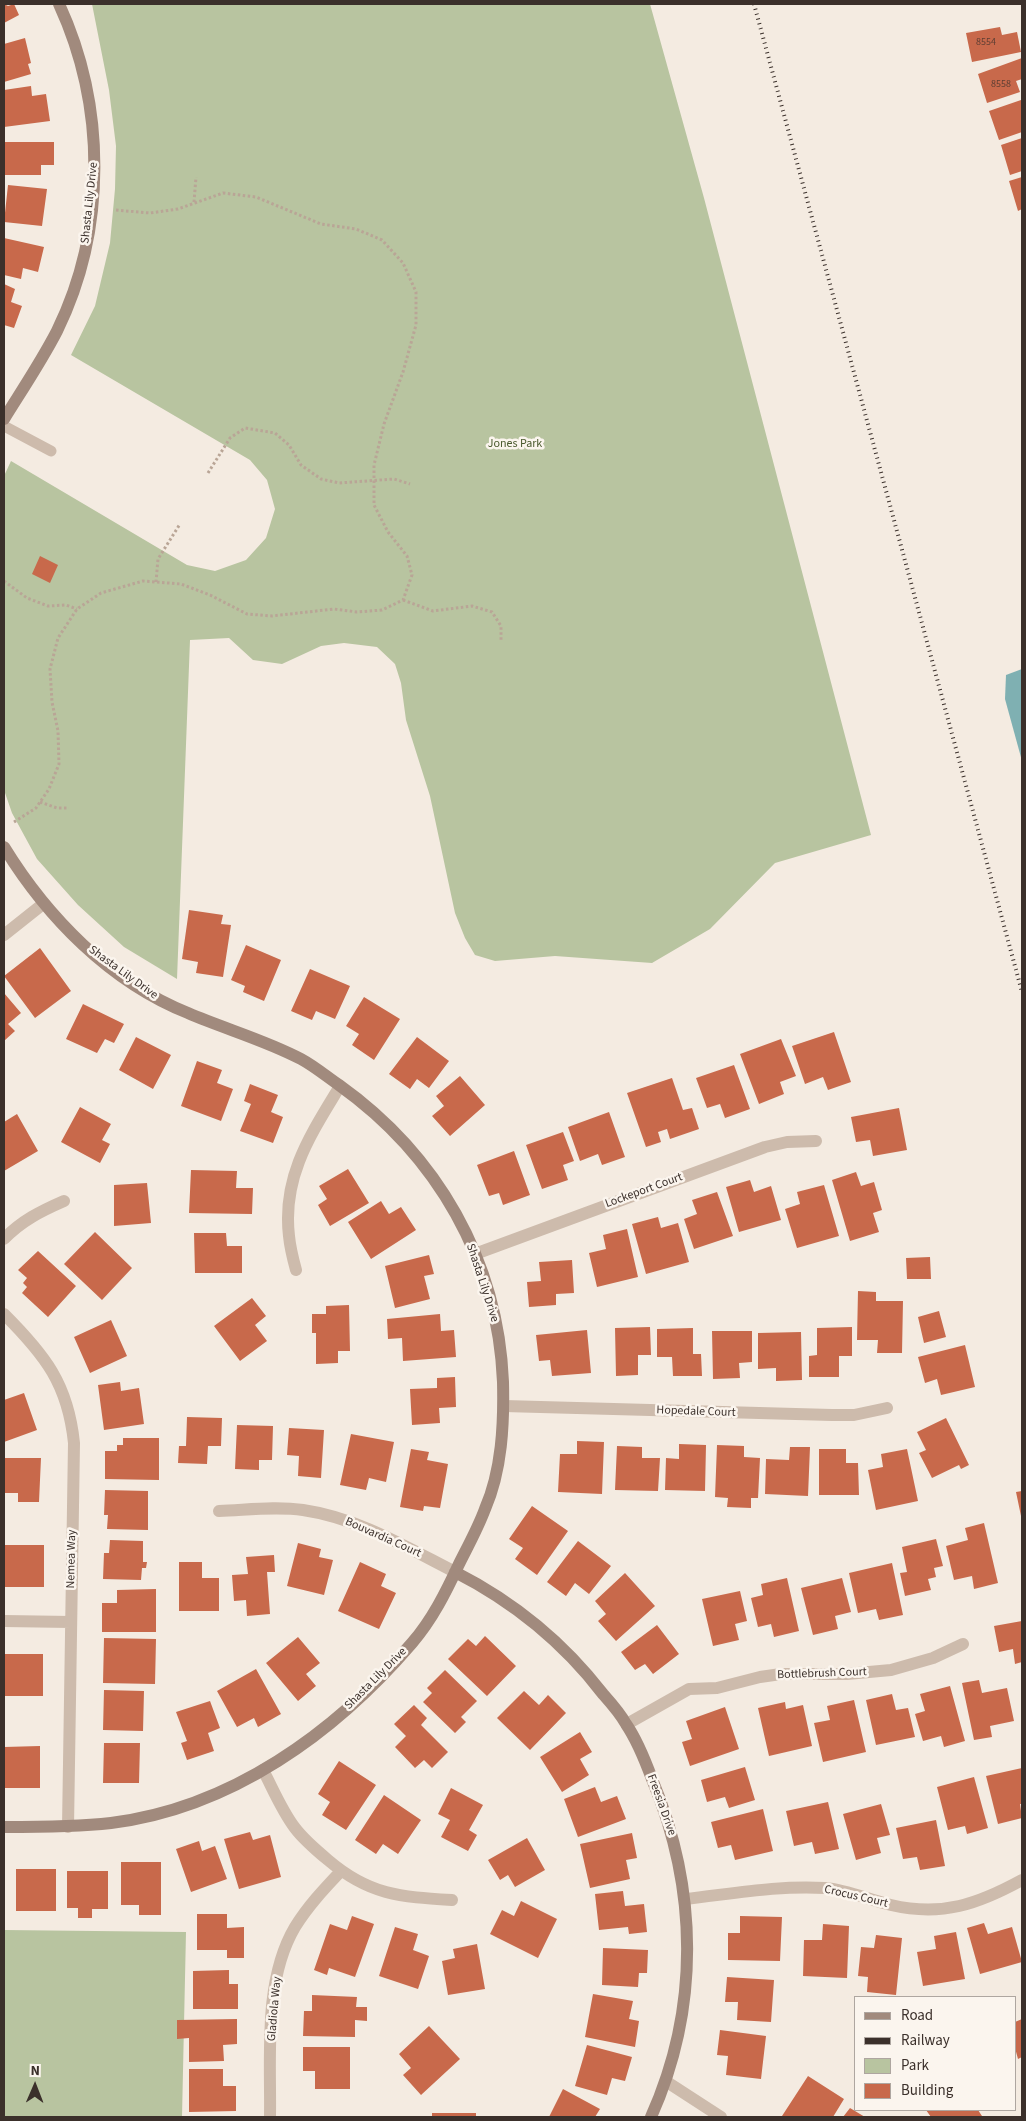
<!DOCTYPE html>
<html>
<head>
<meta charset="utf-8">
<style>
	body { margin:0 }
	#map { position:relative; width:1026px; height:2121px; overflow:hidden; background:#f4ebe1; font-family:"Source Sans 3",sans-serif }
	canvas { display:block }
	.frame { position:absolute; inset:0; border:5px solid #3b302b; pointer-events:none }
	.legend { position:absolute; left:854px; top:1996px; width:162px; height:115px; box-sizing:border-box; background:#fbf5ee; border:1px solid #aea6a0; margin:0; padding:6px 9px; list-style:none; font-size:15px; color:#3b302b }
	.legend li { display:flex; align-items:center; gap:10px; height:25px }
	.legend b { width:25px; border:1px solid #aea6a0 }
	.north { position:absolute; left:10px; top:2061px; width:50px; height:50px; -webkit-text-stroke:4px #fbf5ee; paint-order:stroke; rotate:1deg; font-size:14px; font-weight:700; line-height:20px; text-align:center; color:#3b302b }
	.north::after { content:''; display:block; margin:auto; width:18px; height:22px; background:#3b302b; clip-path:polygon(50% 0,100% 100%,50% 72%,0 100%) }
</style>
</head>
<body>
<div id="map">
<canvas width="1026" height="2121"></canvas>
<div class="frame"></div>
<ul class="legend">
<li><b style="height:6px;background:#a18a7d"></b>Road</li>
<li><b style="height:6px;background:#3b302b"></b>Railway</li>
<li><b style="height:14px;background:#b8c4a0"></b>Park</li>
<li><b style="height:14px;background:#c8694b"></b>Building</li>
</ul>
<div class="north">N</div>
</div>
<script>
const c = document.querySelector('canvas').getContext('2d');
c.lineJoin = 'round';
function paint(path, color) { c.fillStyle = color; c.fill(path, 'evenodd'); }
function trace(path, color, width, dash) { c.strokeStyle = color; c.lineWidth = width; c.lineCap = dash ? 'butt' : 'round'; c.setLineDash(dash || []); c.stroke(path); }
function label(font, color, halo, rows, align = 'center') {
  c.font = font + ' "Source Sans 3",sans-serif'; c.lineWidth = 5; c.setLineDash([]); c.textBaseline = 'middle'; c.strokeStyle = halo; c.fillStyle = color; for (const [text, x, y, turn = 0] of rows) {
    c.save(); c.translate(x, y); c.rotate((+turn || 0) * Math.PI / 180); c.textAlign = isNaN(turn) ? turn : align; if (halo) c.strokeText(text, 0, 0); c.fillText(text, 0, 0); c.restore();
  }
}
paint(new Path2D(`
	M92 4H650L704 198 871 835 775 863 710 929 652 963 555 956 495 961 475 955 465 938 455 913 430 796 406 720 401 683 395 664 377 647 344 643 321 646 282 664 253 660 229 638 190 640 177 979 124 947 78 905 37 859 12 813 4 790V476L11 461 187 565 215 571 246 560 266 538 275 509 267 480 250 460 71 355 95 306 110 243 115 189 116 146 109 90Z
	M4 1930 186 1932 182 2117H4Z`), '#b8c4a0');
paint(new Path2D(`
	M1022 669V761L1005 699 1006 675Z`), '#7fb0b2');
paint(new Path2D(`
	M4 4 8 6 14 4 19 15 4 23Z
	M1000 27 1002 35 1017 32 1021 52 972 62 966 33Z
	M25 38 31 63 28 64 31 74 4 82V44Z
	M1022 58V79L1016 81 1020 92 987 103 978 74Z
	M31 86 32 96 46 94 50 121 4 127V90Z
	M1021 100 1022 132 999 140 989 111Z
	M1022 138V171L1010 175 1001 145Z
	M4 142H54V165H41V175H4Z
	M1022 177V209L1018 211 1009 181Z
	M8 185 47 189 42 226 4 222Z
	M4 238 44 247 38 272 23 268 21 279 4 275Z
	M4 284 15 289 11 302 22 306 14 328 4 325Z
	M40 556 58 565 50 583 32 574Z
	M189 910 223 915 221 924 231 925 223 977 196 973 198 962 182 959Z
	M246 945 281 960 264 1001 243 992 245 986 231 980Z
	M40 948 71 991 35 1018 4 976Z
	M310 969 350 986 335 1019 316 1011 312 1020 291 1011Z
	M4 993 21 1013 8 1024 15 1031 4 1041Z
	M364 997 400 1019 374 1060 352 1045 359 1034 346 1026Z
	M83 1004 124 1024 114 1043 105 1039 97 1053 66 1039Z
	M834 1032 851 1082 828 1090 823 1077 805 1084 792 1046Z
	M136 1037 171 1055 153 1089 119 1070Z
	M417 1037 449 1061 429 1088 417 1079 410 1089 389 1074Z
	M781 1039 796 1076 780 1082 784 1094 759 1104 740 1054Z
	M197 1061 222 1070 217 1083 233 1089 221 1121 181 1106Z
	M734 1065 750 1109 725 1118 720 1104 707 1108 696 1078Z
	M460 1076 485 1105 450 1136 432 1116 444 1106 436 1096Z
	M672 1078 683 1110 692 1108 699 1129 670 1139 667 1129 658 1132 661 1142 646 1147 627 1093Z
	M250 1084 278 1095 271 1112 283 1117 273 1143 240 1131 251 1104 244 1101Z
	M80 1107 111 1124 102 1140 110 1144 100 1163 61 1142Z
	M899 1108 907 1150 873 1156 870 1140 856 1142 851 1117Z
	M609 1112 625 1157 602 1165 598 1154 580 1161 568 1127Z
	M17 1114 38 1151 4 1171V1122Z
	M563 1132 574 1161 563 1165 568 1180 542 1189 526 1145Z
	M514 1151 530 1195 503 1205 499 1193 489 1196 477 1165Z
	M348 1169 369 1203 330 1226 318 1205 327 1199 319 1186Z
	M191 1170 237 1171 236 1188H253L252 1214 189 1213Z
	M856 1172 861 1186 874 1182 882 1210 873 1213 879 1232 850 1241 832 1180Z
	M750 1180 754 1192 771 1186 781 1220 739 1232 726 1187Z
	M147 1183 151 1223 114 1226V1185Z
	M824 1185 839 1236 797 1248 785 1209 800 1204 797 1192Z
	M717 1192 733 1236 694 1249 684 1219 697 1214 692 1200Z
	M381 1201 389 1214 401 1207 416 1230 371 1259 348 1222Z
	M658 1217 661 1228 678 1223 689 1262 646 1274 632 1224Z
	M627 1229 638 1277 597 1287 589 1253 606 1249 603 1235Z
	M95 1232 132 1268 102 1300 64 1264Z
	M194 1233H226L227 1246H242V1273H195Z
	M38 1251 76 1286 48 1317 22 1293 27 1287 23 1283 27 1278 18 1270Z
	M429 1255 434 1274 424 1276 430 1299 395 1308 385 1266Z
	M930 1257 931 1279H907L906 1258Z
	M572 1260 574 1293 556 1294V1305L529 1307 527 1282 541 1281 539 1262Z
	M858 1291 876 1292V1301H903L902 1353H877L878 1340H857Z
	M252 1298 266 1316 255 1325 267 1341 240 1361 214 1326Z
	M349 1305 350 1351H338V1363L316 1364V1333H312V1314H326V1306Z
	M939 1311 946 1337 924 1343 918 1317Z
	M440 1314 441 1331 454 1330 456 1357 403 1361 402 1338 388 1339 387 1319Z
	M111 1320 127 1356 90 1373 74 1337Z
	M650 1327 651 1355H638V1375L616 1376 615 1328Z
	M852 1327V1356H839V1377H809V1356L817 1355V1328Z
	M693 1328V1354H701L702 1376H673L672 1357H657V1329Z
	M587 1330 591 1373 552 1376 550 1360 539 1361 536 1335Z
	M712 1331H752V1362L739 1363 740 1378 713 1379Z
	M801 1332 802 1380 776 1381V1368L758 1369V1333Z
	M965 1345 975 1387 941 1395 937 1379 925 1383 918 1357Z
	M455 1377 456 1407 439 1408 440 1423 412 1425 410 1389 437 1388V1378Z
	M120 1382 121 1391 139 1388 144 1424 104 1430 98 1385Z
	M24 1393 37 1430 4 1442V1400Z
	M187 1417 222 1418 221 1446H208L207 1464 178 1463 179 1446H186Z
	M946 1418 969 1465 961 1469 959 1465 932 1478 919 1453 926 1450 917 1432Z
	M237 1425 273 1426 272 1460H259V1470L235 1469Z
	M289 1428 324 1430 321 1478 298 1476 299 1456 287 1455Z
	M351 1434 394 1442 386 1482 369 1478 366 1490 340 1485Z
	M123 1438H159V1480L105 1479V1451H117V1445H123Z
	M577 1441 604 1442 602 1494 558 1492 560 1454H577Z
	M679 1444 706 1445 705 1491 665 1490 666 1458 679 1459Z
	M717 1445 744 1446V1457L760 1458 758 1498H751V1508L727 1507 728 1498 715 1497Z
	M617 1446 642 1447V1458H660L658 1491 615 1490Z
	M790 1447H810L808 1496 765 1494 766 1459 789 1460Z
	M411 1449 429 1452 427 1460 448 1464 440 1508 424 1506 423 1511 400 1507Z
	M819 1449H846V1463H858L859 1495H819Z
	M907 1449 918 1501 876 1510 868 1470 883 1467 881 1454Z
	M4 1458H41L39 1502H18V1493H4Z
	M105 1490 148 1491V1530L107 1529 108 1515H104Z
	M1022 1491V1515L1021 1516 1016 1492Z
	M532 1506 568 1531 537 1575 515 1559 523 1548 509 1539Z
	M984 1523 998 1583 974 1589 972 1576 954 1580 946 1546 968 1540 965 1528Z
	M936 1539 943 1566 934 1568 936 1577 928 1579 931 1590 905 1596 900 1573 907 1572 902 1547Z
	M110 1540 143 1541V1562H147L146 1568H142L141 1580 103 1579 104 1553H109Z
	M578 1541 611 1566 589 1594 575 1583 566 1596 547 1582Z
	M298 1543 321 1549 319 1557 333 1560 324 1595 287 1586Z
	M4 1545H44V1587H4Z
	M274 1555 275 1572H267L270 1614 247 1616 246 1600 234 1601 232 1575 248 1574 246 1557Z
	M179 1562H202V1578H219V1611H179Z
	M360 1562 386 1574 381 1586 396 1593 379 1629 338 1611Z
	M892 1563 903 1615 879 1620 876 1609 858 1613 849 1573Z
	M625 1573 655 1606 616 1641 598 1621 606 1614 595 1601Z
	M787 1578 799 1631 774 1637 771 1624 758 1627 751 1598 763 1595 761 1584Z
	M842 1578 851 1612 835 1616 838 1629 813 1635 801 1588Z
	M156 1589V1632H102V1603H117V1590Z
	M740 1591 747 1621 735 1624 739 1640 713 1646 702 1599Z
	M1022 1621V1662L1015 1664 1013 1649 999 1652 994 1626Z
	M657 1625 679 1654 653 1674 645 1664 635 1670 621 1652Z
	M485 1636 516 1666 487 1696 448 1659 468 1639 476 1646Z
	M298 1637 320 1663 306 1674 316 1686 298 1701 266 1663Z
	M104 1638 156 1639 155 1684 103 1683Z
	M4 1654H43V1696H4Z
	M256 1669 281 1714 258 1727 254 1718 237 1727 217 1691Z
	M445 1670 477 1701 461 1717 466 1722 455 1733 423 1702 432 1693 427 1688Z
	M979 1680 982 1693 1007 1688 1014 1721 990 1726 992 1737 974 1740 962 1683Z
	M950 1686 965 1741 944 1747 941 1736 923 1741 915 1714 925 1711 920 1694Z
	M104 1690 144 1691 143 1731 103 1730Z
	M524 1691 539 1705 548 1695 566 1713 530 1750 497 1718Z
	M892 1694 896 1710 908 1708 915 1737 876 1745 866 1700Z
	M854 1700 866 1752 823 1762 814 1723 830 1720 827 1706Z
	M210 1701 220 1728 208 1733 214 1751 187 1760 181 1743 187 1741 176 1712Z
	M785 1702 786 1709 803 1705 812 1746 769 1756 758 1708Z
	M414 1705 427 1718 421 1725 448 1752 432 1768 424 1760 415 1768 395 1747 406 1736 394 1724Z
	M725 1707 739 1749 690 1766 682 1742 692 1739 686 1721Z
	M580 1732 592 1752 580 1759 589 1775 562 1792 540 1757Z
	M104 1743H140L139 1783H103Z
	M40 1746V1788H4V1747Z
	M339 1761 376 1785 346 1830 322 1815 330 1802 318 1794Z
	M745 1767 755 1800 729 1808 725 1797 707 1802 701 1780Z
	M1022 1768V1804H1020L1022 1818 998 1824 986 1776Z
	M974 1777 988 1828 967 1834 965 1826 948 1830 937 1787Z
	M595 1787 601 1802 617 1796 626 1819 578 1837 564 1799Z
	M451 1788 483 1805 469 1830 477 1835 468 1851 441 1837 450 1820 438 1814Z
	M384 1795 421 1820 398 1854 383 1844 376 1854 355 1840Z
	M828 1802 839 1849 815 1854 812 1842 794 1846 786 1811Z
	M881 1804 890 1835 877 1838 881 1853 856 1860 843 1814Z
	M763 1809 773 1851 735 1860 731 1845 718 1848 711 1822Z
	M936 1820 945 1866 920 1870 917 1857 903 1859 896 1828Z
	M250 1832 253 1840 270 1835 281 1877 239 1889 224 1839Z
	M632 1833 637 1858 626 1860 630 1879 590 1888 580 1844Z
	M527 1838 545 1870 515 1887 508 1875 500 1880 488 1860Z
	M199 1841 202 1851 215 1846 227 1879 191 1892 176 1849Z
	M121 1862H161V1915H139V1905H121Z
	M16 1869H56V1911H16Z
	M67 1871H108V1909H92V1918H78V1908H67Z
	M623 1891 625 1906 644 1904 647 1932 629 1934 628 1927 599 1930 595 1894Z
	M521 1901 557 1919 538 1958 490 1934 502 1910 514 1916Z
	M197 1914H227V1928L244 1927V1958H227V1950H197Z
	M352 1916 374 1924 355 1977 329 1968 327 1975 314 1970 330 1924 347 1930Z
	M740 1916 782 1917 780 1961 728 1960V1933H740Z
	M984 1923 988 1934 1012 1927 1022 1962 980 1974 967 1928Z
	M823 1924 849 1926 847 1978 803 1976 804 1940H822Z
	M395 1927 418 1934 413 1950 429 1956 418 1989 379 1976Z
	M956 1932 965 1979 923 1986 917 1952 936 1949 934 1936Z
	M876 1935 902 1938 896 1995 867 1992 868 1977 858 1976 861 1947 874 1948Z
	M477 1944 485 1989 448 1995 442 1961 455 1958 453 1949Z
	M603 1948 648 1950 647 1973H639L638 1987 602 1985Z
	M229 1970V1984H238V2009H193V1971Z
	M727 1977 774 1980 771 2022 737 2020 738 2002H725Z
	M593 1994 633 2001 629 2019 639 2021 635 2047 585 2037Z
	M312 1995 357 1997 356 2007H367V2021L355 2020V2037L303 2036 304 2011H312Z
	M237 2019V2044L223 2045 224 2061 189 2062V2038L177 2039V2020Z
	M1022 2019V2057L1018 2059 1015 2048V2022Z
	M429 2026 460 2059 421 2095 403 2075 411 2068 399 2054Z
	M720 2030 766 2036 761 2079 726 2075 728 2056 717 2055Z
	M587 2045 632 2057 625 2081 612 2078 607 2095 575 2086Z
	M303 2047H350V2089H315V2071H303Z
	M189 2069H223V2086H236V2111L189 2112Z
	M808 2076 844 2099 833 2117 782 2116Z
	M563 2089 600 2109 595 2117H549Z
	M850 2108 865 2117H843Z
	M926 2110H978L982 2116 931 2117Z
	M432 2113H476V2117H432Z`), '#c8694b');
trace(new Path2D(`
	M194 202 196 177
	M208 473 230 438 245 428 275 433 289 445 301 465 321 479 339 483 394 479 410 484
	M4 581 27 598 48 606 66 605 77 609
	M156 582 158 559 180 524
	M403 600 433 611 472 606 492 612 501 626V642
	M40 802 57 808H69
	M14 822 36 808 49 789 59 764 58 731 52 702 50 669 58 638 77 609 101 593 143 581 181 584 210 595 247 614 272 616 334 609 357 612 382 610 403 600 412 575 407 556 388 532 374 505V465L384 424 403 372 416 325V292L403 263 382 240 356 229 321 224 256 197 223 193 178 209 150 213 115 210`), '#b9a596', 3, [2.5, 2.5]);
trace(new Path2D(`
	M4 426 51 451`), '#cdbbac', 11);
trace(new Path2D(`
	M4 935 43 904
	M4 1239C21 1221 41 1211 64 1201
	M475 1254 765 1147 787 1142 816 1141
	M296 1270C293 1259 290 1247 289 1236 282 1176 311 1134 340 1086
	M4 1314C45 1355 68 1384 74 1443L68 1827
	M504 1406 832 1415H854L887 1408
	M219 1511C247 1510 275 1506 303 1510 358 1518 406 1547 455 1572
	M4 1621 71 1622
	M627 1724 689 1689 717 1688 760 1677 781 1674H847L891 1670 933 1658 963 1644
	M263 1770C273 1789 282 1811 295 1828 304 1840 316 1850 328 1860 369 1895 400 1897 452 1900
	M685 1899C731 1894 779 1885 825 1888 848 1890 869 1900 891 1905 942 1917 978 1904 1022 1880
	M667 2082 721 2117
	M270 2117C271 2057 263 1981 295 1927 308 1906 324 1889 341 1871`), '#cdbbac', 12);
trace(new Path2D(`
	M4 419C22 390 41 362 57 331 107 229 106 106 59 4
	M4 847C47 917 110 982 188 1013 225 1029 265 1040 301 1059 314 1066 326 1076 339 1085 437 1155 498 1260 503 1382 504 1424 502 1470 485 1509 478 1528 468 1546 459 1564 446 1592 432 1620 412 1643 335 1733 231 1808 111 1823 75 1827 40 1827 4 1827
	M455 1572C514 1602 563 1642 603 1694 611 1703 620 1713 626 1724 637 1740 645 1760 652 1779 698 1889 700 2008 651 2117`), '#a18a7d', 12);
trace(new Path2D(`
	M754 4 1022 992`), '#3b302b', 4, [1, 4]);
label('10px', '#5e3e33', null, [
	["8554",986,43],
	["8558",1001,85]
]);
label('12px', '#3b302b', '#fbf5ee', [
	["Shasta Lily Drive",90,203,-84],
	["Shasta Lily Drive",123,973,36],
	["Lockeport Court",644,1191,-20],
	["Shasta Lily Drive",482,1283,72],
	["Hopedale Court",696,1412,2],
	["Bouvardia Court",383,1538,24],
	["Nemea Way",72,1559,-89],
	["Bottlebrush Court",822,1674,-2],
	["Shasta Lily Drive",376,1679,-45],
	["Freesia Drive",661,1805,70],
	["Crocus Court",856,1897,13],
	["Gladiola Way",275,2009,-85]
]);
label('12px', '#4a5a2e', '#fbf5ee', [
	["Jones Park",515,444]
]);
</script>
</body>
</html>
